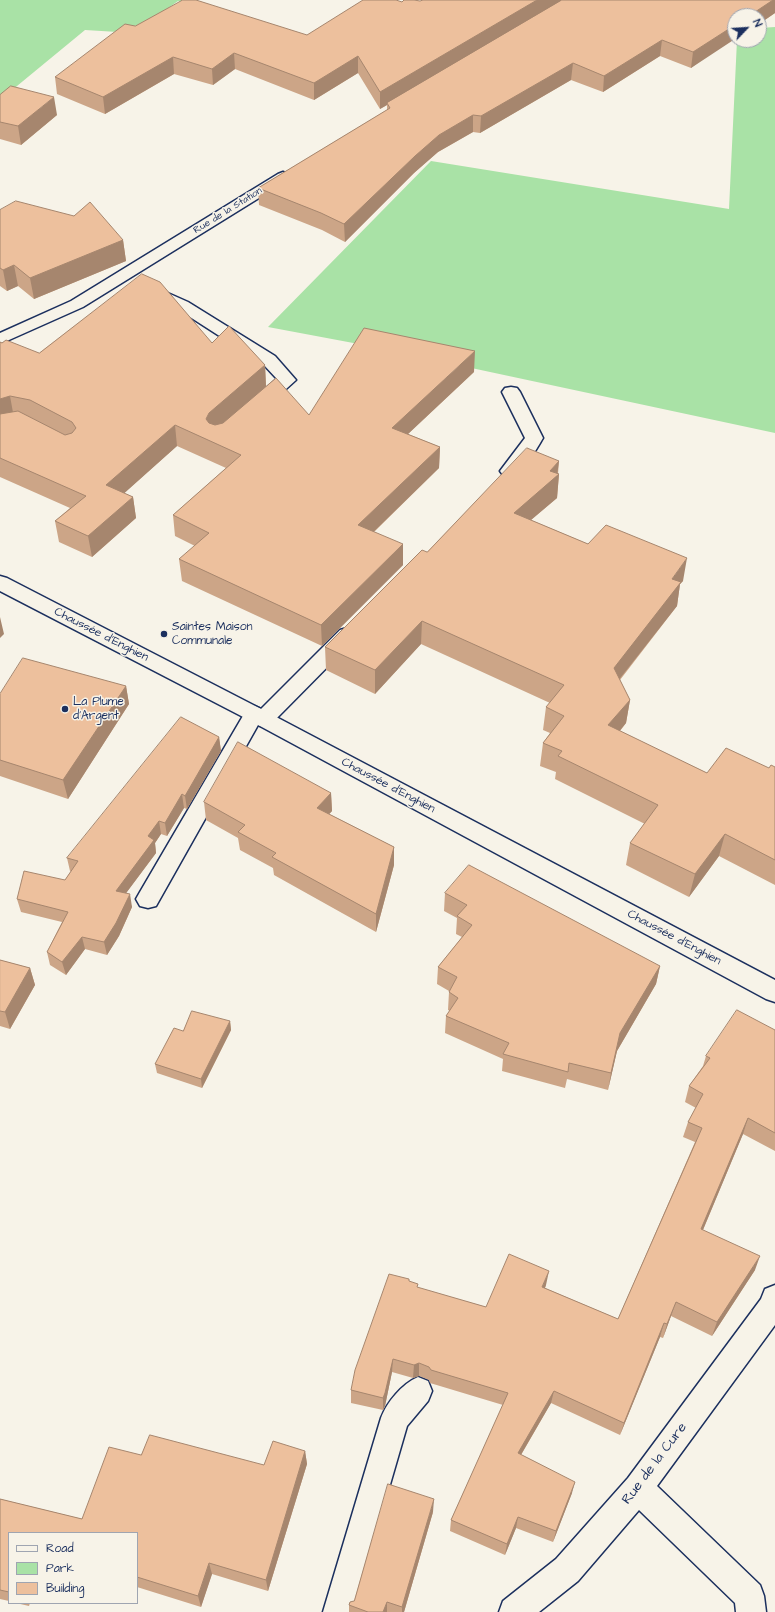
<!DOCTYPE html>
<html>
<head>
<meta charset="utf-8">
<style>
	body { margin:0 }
	#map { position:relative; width:775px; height:1612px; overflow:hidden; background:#f7f3e8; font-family:"Architects Daughter",sans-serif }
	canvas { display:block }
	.legend { position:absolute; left:8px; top:1532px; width:130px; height:72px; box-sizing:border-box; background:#f7f3e8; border:1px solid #9fa5b1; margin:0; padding:5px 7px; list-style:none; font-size:12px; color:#1b2f5e }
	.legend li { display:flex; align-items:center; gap:8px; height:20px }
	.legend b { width:20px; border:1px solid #9fa5b1 }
	.north { position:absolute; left:727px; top:8px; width:40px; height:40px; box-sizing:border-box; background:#f7f3e8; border:1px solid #9fa5b1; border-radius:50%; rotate:65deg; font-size:11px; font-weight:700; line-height:16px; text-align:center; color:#1b2f5e }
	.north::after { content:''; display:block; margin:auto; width:14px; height:18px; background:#1b2f5e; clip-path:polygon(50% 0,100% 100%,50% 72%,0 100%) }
</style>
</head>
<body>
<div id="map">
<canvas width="775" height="1612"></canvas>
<ul class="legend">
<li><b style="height:5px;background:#f7f3e8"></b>Road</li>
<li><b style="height:11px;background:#a9e2a6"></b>Park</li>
<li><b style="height:11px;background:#edc09d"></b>Building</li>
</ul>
<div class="north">N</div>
</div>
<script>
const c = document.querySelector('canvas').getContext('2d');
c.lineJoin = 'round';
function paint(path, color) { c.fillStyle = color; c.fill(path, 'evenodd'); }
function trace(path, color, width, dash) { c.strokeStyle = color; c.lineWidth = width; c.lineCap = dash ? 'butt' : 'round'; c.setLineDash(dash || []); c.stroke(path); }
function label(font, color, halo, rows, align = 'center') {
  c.font = font + ' "Architects Daughter",sans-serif'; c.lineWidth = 3; c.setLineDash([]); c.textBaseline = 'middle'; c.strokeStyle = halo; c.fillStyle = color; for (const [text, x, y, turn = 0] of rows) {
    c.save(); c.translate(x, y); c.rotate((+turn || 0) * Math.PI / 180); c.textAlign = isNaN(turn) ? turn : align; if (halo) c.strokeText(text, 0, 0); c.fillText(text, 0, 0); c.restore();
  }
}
paint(new Path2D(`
	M0 0H198L191 4 178 1 134 33 85 30 0 100Z
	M775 27V433L364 345 268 327 431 161 729 209 737 40H759V28Z`), '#a9e2a6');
const minor = new Path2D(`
	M283 172 288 174 291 177 288 180 83 307 0 344V333L71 301 278 174Z
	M152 286 188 302 275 356 296 380 265 408 259 409 253 408 250 404 253 400 277 379 263 364 176 308 146 294 144 291 146 288Z
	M511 387 517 388 520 392 543 438C537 448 525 470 515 475 511 478 507 476 503 475L500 471 525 438 502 392 505 388Z
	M347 628 354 630 357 635 354 640 271 724 264 727 258 725 156 906 148 908 140 906 136 899 140 892 247 709 254 706 261 709 340 630Z
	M775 1285V1325L657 1486 760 1585 764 1596 766 1612H736L735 1603 639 1510 578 1581 539 1612H499L503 1601 556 1559 628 1478 761 1299 765 1289Z
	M418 1377 428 1381 432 1391 428 1401 407 1426 353 1612H323L381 1418C387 1402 402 1384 418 1377Z`);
const major = new Path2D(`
	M0 576 7 578 261 709 775 980V1002L766 999 247 719 0 591Z`);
trace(minor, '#1b2f5e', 3);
trace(major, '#1b2f5e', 3);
paint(minor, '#f7f3e8');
paint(major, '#f7f3e8');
paint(new Path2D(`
	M775 0V13L759 24V16L691 68 660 56 603 92 571 80 480 133 473 132 438 152 414 173 345 242 322 230 259 205 258 188 387 110V105L380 109 358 73 314 100 235 69 213 85 174 74 105 114 57 94 55 77 135 26 307 35 402 2Z
	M0 95 57 115 21 145 0 139Z
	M0 210 123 240 126 261 34 299 18 286 7 291 0 286Z
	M0 342 39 353 212 343 265 365 266 386 309 415 474 372 408 434 440 447 439 468 374 532 403 565 322 646 182 581 179 559 195 546 175 536 173 515 226 468 177 446 124 493 133 497 136 518 92 557 59 542 55 521 70 508 0 477Z
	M559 461 558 474H559L557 498 531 520 588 544 683 581 680 584 677 606 620 680 630 700 626 723 620 731 707 773 769 768 775 767V885L719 856 689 897 626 865 630 843 645 824 555 779 556 772 540 766 543 743 550 733 543 730 546 707 550 703 421 644 375 694 326 670 325 647 427 552Z
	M126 686 129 704 68 799 0 776V694Z
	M219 737 221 751 187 809 184 808 167 836 161 834 155 843 156 853 126 893 132 907 119 936 107 955 85 949 66 975 50 965 47 952 62 922 21 912 17 899 65 880 71 871H70L67 858Z
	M331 793 332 811 329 814 394 847V865L376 932 274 875 273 868 240 850 238 838 206 820 204 802Z
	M445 893 660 966 656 984 617 1051 608 1090 567 1079 565 1088 502 1071 503 1059 445 1033 446 1016 450 1011 448 1010 449 992V991L437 984 438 967 462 937 456 934 457 918 444 911Z
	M0 960 30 968 35 985 10 1029 0 1026Z
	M230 1021 231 1030 202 1088 157 1073 155 1064 183 1031Z
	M775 1030V1151L743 1134 703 1230 755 1270 712 1336 671 1316 663 1338 660 1337 620 1435 551 1403 521 1455 572 1493 553 1542 516 1528 505 1555 450 1531 451 1520 503 1405 430 1383 429 1380 419 1376 413 1378 392 1372 385 1406 383 1410 351 1403V1390L409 1279V1282L418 1288 486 1307 546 1285 545 1288 618 1319 695 1142 683 1137 688 1122 696 1108 685 1102 689 1086 703 1066 706 1056Z
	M305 1451 307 1464 268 1591 212 1574 201 1607 137 1587V1533H9V1601L0 1599V1499L82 1519 141 1455 264 1465Z
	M433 1512 404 1612H349V1605L354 1601Z
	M16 1603H30L29 1606Z`), '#cca587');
paint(new Path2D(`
	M537 0H563L387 103V105L380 109V92Z
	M773 0H775V13L759 24V16H749Z
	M735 25V39L691 68 693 52Z
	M662 40 660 56 603 92 604 76Z
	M234 53 235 69 213 85 212 69Z
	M358 56V73L314 100V83Z
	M173 57 174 74 105 114 103 97Z
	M573 63 571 80 480 133 481 116Z
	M54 97 57 115 21 145 18 126Z
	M473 115V132L438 152 414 173 345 242 344 224 415 156 439 135Z
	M123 240 126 261 34 299 30 278Z
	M14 265 18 286 7 291 3 270Z
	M475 351 474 372 392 449V428Z
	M265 365 266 387 208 440 206 419 209 413Z
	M10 396 14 418 0 422V399Z
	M175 425 177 446 110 506 106 485Z
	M440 447 439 468 359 546 358 525Z
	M559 461 557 476 559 474 557 498 512 536 514 513 550 471Z
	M133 497 136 518 92 557 88 536Z
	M403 544V565L322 646 321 625Z
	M687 558 683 581 680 584 677 606 610 691 614 668 672 579Z
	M0 617 4 634 0 638Z
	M422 621 421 644 375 694V670Z
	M126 686 129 704 68 799 63 780Z
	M630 700 626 723 605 749 608 725Z
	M219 737 221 751 187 809 185 796Z
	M331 793 332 811 318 826 317 808Z
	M182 794 184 808 167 836 165 823Z
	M159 821 161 834 155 843 156 853 118 904 116 891 148 836Z
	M725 834 719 856 689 897 695 874Z
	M394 847V865L376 932V914Z
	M130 894 132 907 119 936 107 955 104 942Z
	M82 937 85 949 66 975 62 962Z
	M660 966 656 984 617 1051 608 1090 611 1073 620 1033Z
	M30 968 35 985 10 1029 5 1012Z
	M230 1021 231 1030 202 1088 201 1079Z
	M748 1118 743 1134 697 1244 701 1229Z
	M760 1256 755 1270 712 1336 717 1322Z
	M549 1271 546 1285 540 1300 542 1287Z
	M676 1302 671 1316 663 1338 667 1324Z
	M664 1323 660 1337 620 1435 624 1423Z
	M393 1359 392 1372 385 1406 383 1410V1398Z
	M419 1363V1376L413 1378 414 1365Z
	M554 1391 551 1403 515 1465 518 1453Z
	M305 1451 307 1464 268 1591 266 1580Z
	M575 1482 572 1493 553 1542 556 1531Z
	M434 1499 433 1512 404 1612H402V1607Z
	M518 1517 516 1528 505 1555 507 1544Z
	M209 1563 212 1574 201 1607 198 1596Z
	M387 1602V1612H383Z`), '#a6866e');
const building = new Path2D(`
	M183 0H196L307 35 363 0H396L402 2 404 0H414L420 1 423 0H537L380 92 358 56 314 83 234 53 212 69 173 57 103 97 55 77 125 24 135 26Z
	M562 0H773L749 16H735V25L693 52 662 40 604 76 573 63 481 116 473 115 439 135 415 156 344 224 321 213 258 188 390 108 387 103Z
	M11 86 54 97 18 126 0 122V95Z
	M16 201 74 216 90 202 123 240 30 278 14 265 3 270 0 268V210Z
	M142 274 160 282 212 343 229 326 265 365 209 413 206 419 209 423 215 425 223 423 276 378 309 415 364 328 475 351 392 428 440 447 358 525 403 544 321 625 179 559 209 533 173 515 241 455 175 425 106 485 133 497 88 536 55 521 86 496 0 458V414L18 411 65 435 72 433 76 428 72 422 30 400 10 396 0 399V342L2 343 6 340 39 353Z
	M527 448 559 461 550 471 559 474 514 513 588 544 606 525 687 558 672 579 681 582 614 668 630 700 608 725 707 773 726 748 769 768 771 765 775 767V860L725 834 695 874 630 843 658 805 558 756 562 751 543 743 564 716 546 707 564 685 422 621 375 670 325 647 422 550 427 552Z
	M23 658 126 686 63 780 0 760V694Z
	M181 717 219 737 185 796 182 794 165 823 159 821 148 836 154 840 116 891 130 894 116 923 104 942 82 937 62 962 47 952 68 912 17 899 24 871 65 880 78 861 67 858Z
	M238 742 331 793 317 808 394 847 376 914 272 857 276 853 238 832 245 825 204 802Z
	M469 865 660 966 620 1033 611 1073 569 1063 568 1072 503 1054 509 1043 446 1016 458 998 449 992 457 977 438 967 472 925 457 916 467 905 445 893Z
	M0 960 30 968 5 1012 0 1011Z
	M737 1010 775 1030V1133L748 1118 701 1229 760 1256 717 1322 676 1302 667 1324 664 1323 624 1423 554 1391 518 1453 575 1482 556 1531 518 1517 507 1544 451 1520 508 1393 431 1370 429 1367 419 1363 414 1365 393 1359 385 1393 383 1398 351 1390 355 1370 389 1274 409 1279V1281L418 1284 417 1287 486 1307 509 1254 549 1271 542 1287 618 1319 702 1128 688 1122 703 1094 689 1086 710 1058 706 1056Z
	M192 1011 230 1021 201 1079 155 1064 174 1028 183 1031Z
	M150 1435 264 1465 273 1441 305 1451 266 1580 209 1563 198 1596 137 1577V1533H9V1592L0 1590V1499L82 1519 109 1447 141 1455Z
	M388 1484 434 1499 402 1607 387 1602 383 1612H368L349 1605 350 1602 354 1601Z`);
paint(building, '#edc09d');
trace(building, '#a6866e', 1);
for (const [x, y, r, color] of [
	[164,634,4,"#1b2f5e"],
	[65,709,4,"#1b2f5e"]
]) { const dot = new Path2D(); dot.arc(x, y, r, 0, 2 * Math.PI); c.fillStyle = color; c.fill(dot); trace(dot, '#f7f3e8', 1.5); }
label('10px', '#1b2f5e', '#f7f3e8', [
	["Rue de la Station",228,211,-32]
]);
label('12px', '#1b2f5e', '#f7f3e8', [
	["Saintes Maison",172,627],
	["Communale",172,641],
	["La Plume",73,702],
	["d'Argent",73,716]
], 'left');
label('12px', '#1b2f5e', '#f7f3e8', [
	["Chaussée d'Enghien",101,635,27],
	["Chaussée d'Enghien",388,786,28],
	["Chaussée d'Enghien",674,938,28]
]);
label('14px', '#1b2f5e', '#f7f3e8', [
	["Rue de la Cure",655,1464,-53]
]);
</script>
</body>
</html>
